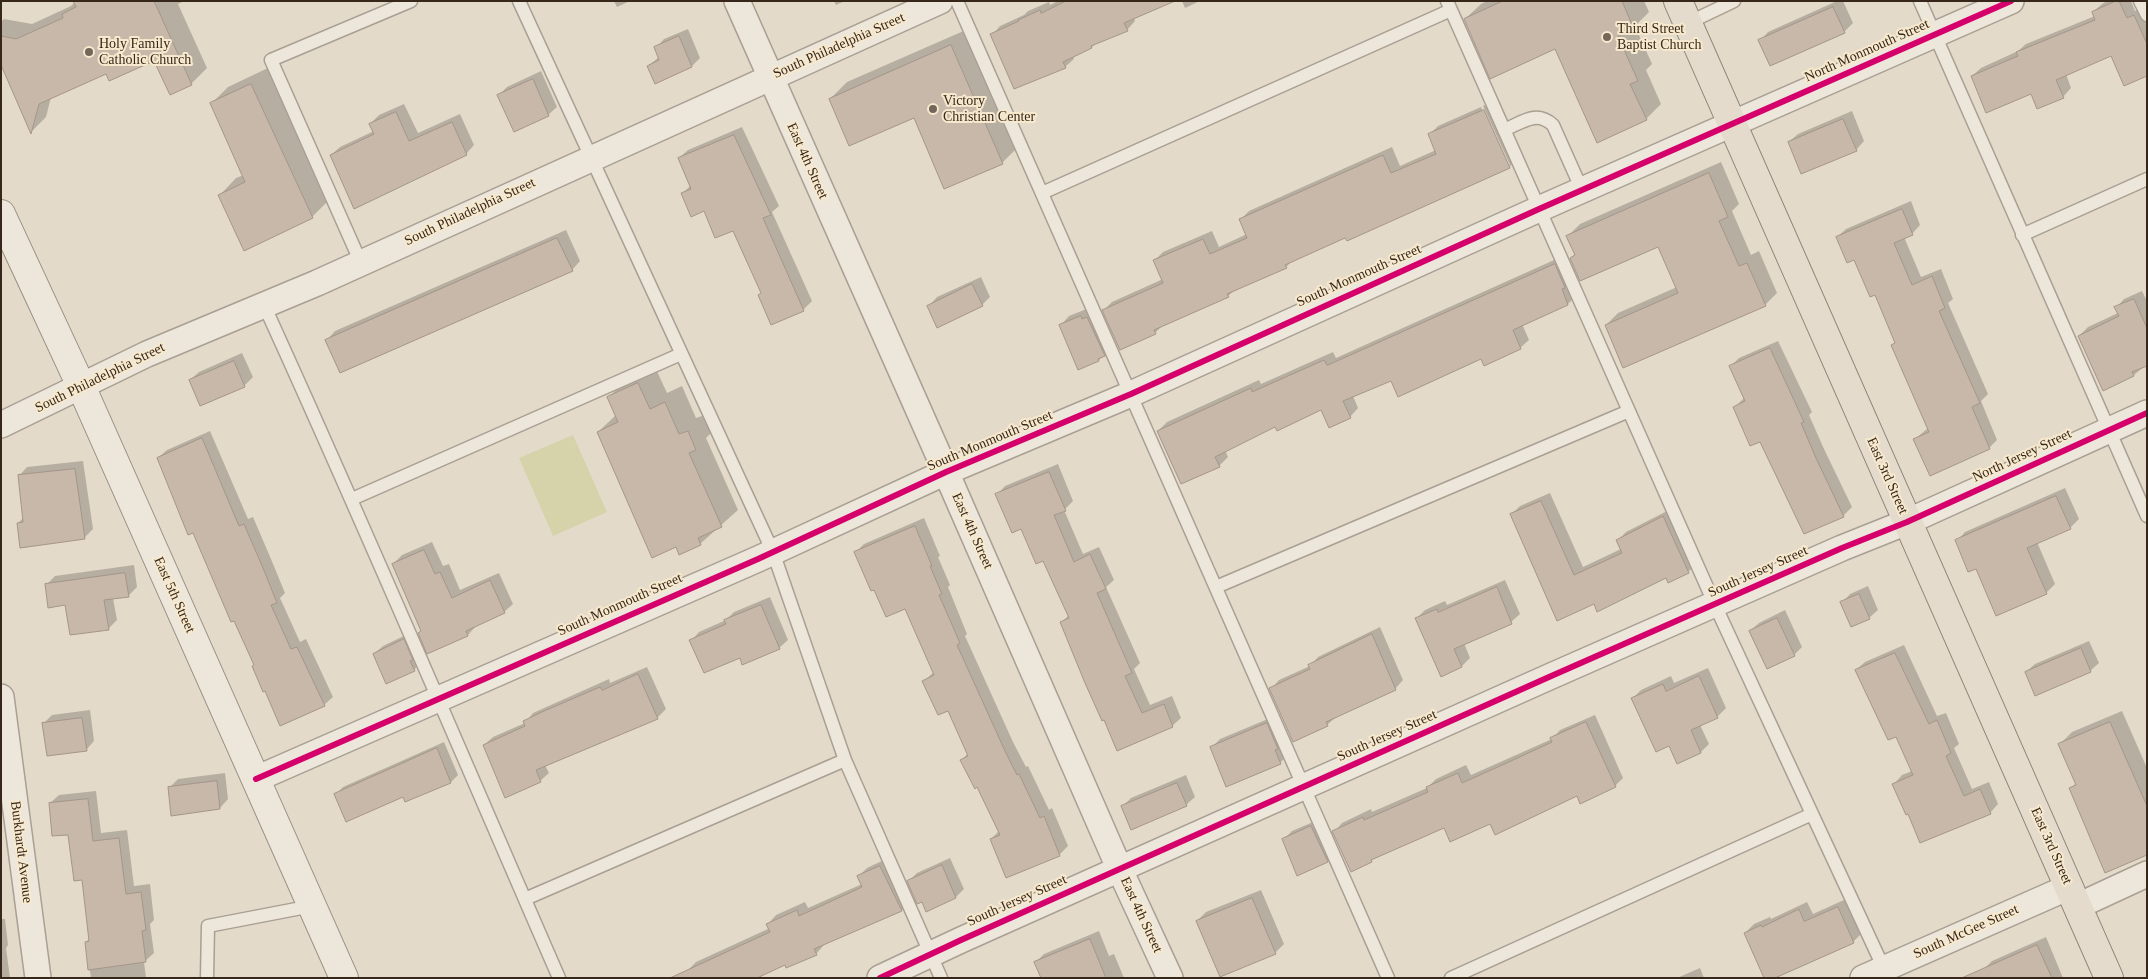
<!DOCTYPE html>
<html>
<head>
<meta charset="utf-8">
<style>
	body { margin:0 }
	#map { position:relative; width:2148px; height:979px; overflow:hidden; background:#e4dac9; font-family:"Times New Roman",serif }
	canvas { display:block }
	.frame { position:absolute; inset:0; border:2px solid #37271b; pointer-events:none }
</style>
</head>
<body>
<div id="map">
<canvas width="2148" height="979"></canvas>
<div class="frame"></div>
</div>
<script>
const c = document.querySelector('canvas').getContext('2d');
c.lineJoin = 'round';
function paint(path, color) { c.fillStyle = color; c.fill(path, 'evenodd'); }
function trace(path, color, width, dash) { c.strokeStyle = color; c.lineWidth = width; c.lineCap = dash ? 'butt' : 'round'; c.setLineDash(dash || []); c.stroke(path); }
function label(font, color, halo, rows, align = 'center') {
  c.font = font + ' "Times New Roman",serif'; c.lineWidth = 4; c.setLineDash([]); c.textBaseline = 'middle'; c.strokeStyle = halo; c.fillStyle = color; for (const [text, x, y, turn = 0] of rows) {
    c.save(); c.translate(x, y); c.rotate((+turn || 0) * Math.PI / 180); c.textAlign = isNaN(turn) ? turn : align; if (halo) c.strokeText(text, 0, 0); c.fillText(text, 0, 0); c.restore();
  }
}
paint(new Path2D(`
	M573 435 607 512 553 536 519 458Z`), '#d6d3aa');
paint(new Path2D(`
	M76 1H184L178 4 207 68 191 84 155 60 107 72 51 97 46 117 31 132 1 63V22L4 19 32 24 71 6Z
	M614 1H630L617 7Z
	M834 1H845L836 5Z
	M1058 1H1172L1134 18 1135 21 1127 30 1096 43 1092 47 1073 56 1074 59 1065 67 992 35 1000 26 1024 15 1028 11 1049 2 1050 5Z
	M1182 1H1200L1185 8Z
	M1487 1H1644L1649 12 1635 26 1652 64 1646 70 1661 104 1646 119 1555 48 1465 19 1481 4Z
	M1837 1H1843L1853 23 1844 32 1760 41 1768 32Z
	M2107 1H2131L2135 11 2142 7 2147 17V75L2112 55 2066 74 2071 88 2063 97 2031 93 1972 76 1981 68 2018 51 2026 44 2095 16 2093 12 2102 4Z
	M688 29 700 58 692 66H648L659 57 656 48 664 39Z
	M968 29 1019 146 1002 163 914 117 830 99 847 82Z
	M268 68 329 200 312 217 220 195 236 178 244 175 211 104 228 87Z
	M541 71 557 107 548 115 499 95 507 87Z
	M1492 102 1518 159 1509 167 1293 260 1286 267 1236 289 1228 296 1163 325 1155 333 1120 348 1104 310 1112 302 1163 279 1155 260 1163 252 1212 231 1219 247 1247 234 1240 220 1249 211 1392 147 1400 166 1436 150 1429 135 1438 126 1481 107 1507 165H1510L1483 106Z
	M404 104 418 133 460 114 474 145 466 154 331 155 340 147 374 131 370 124 379 115Z
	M1852 111 1864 141 1856 150 1789 142 1798 134Z
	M742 127 779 206 772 212 812 301 803 310 762 292 733 229 682 194 690 186 679 158 688 150Z
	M1721 162 1739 204 1732 211 1751 255 1759 251 1777 293 1765 305 1606 325 1618 313 1677 287 1659 246 1571 258 1575 254 1568 236 1580 224Z
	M1911 201 1920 225 1912 234 1904 237 1921 277 1941 269 1953 299 1948 303 1988 394 1981 401 1997 440 1989 448 1915 439 1928 428 1892 346 1896 342 1875 293 1854 258 1837 237 1846 229Z
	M566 230 580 261 572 270 327 340 335 331Z
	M1563 256 1576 296 1568 304 1522 324 1529 340 1520 348 1391 379 1353 396 1358 408 1350 417 1322 409 1276 425 1225 450 1228 457 1219 466 1158 431 1167 422 1259 380 1261 384 1333 352 1336 358Z
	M981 277 990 297 982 305 929 306 937 297Z
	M2142 291 2147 301V364L2134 375 2079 336 2088 327 2118 313 2116 308 2124 299Z
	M1089 308 1113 347 1099 360 1079 368 1061 325 1069 316Z
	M1778 341 1812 412 1809 415 1824 449 1852 507 1843 516 1760 440 1735 407 1744 398 1731 366 1739 358Z
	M242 353 253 377 244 386 190 380 199 372Z
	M655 367 667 393 682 386 696 418 705 415 712 432 706 438 738 510 700 544 676 546 598 432 616 415 609 397 625 381Z
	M210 431 248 519 253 517 271 559 285 593 280 598 300 642 306 639 333 697 324 705 255 664 158 458 167 450Z
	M83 461 93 529 84 538 18 523 24 517 19 476 27 467Z
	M1058 464 1073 501 1064 510 1083 554 1099 547 1114 580 1106 587 1140 663 1134 669 1150 705 1172 696 1181 718 1172 726 1118 749 1061 623 1069 615 1044 559 997 495 1005 486Z
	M2065 488 2079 519 2070 528 2037 542 2055 584 2046 593 1977 567 1957 541 1965 532Z
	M1550 493 1583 567 1621 549 1617 541 1626 532 1671 509 1697 564 1688 572 1666 576 1594 603 1511 515 1520 506Z
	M924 518 940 556 938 557 950 585 948 587 967 634 965 636 1013 742 1026 767 1028 766 1049 810 1052 808 1068 846 1060 854 1007 877 991 839 999 831 978 786 962 760 968 753 949 709 924 681 934 672 906 608 856 552 864 544Z
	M432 542 443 566 449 564 460 590 499 573 513 604 504 612 476 626 468 635 428 652 422 630 393 564 402 555Z
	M134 565 137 587 128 596 113 598 117 620 108 629 66 604 46 585 55 576Z
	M1505 580 1520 614 1511 622 1464 643 1470 658 1462 666 1416 619 1425 610 1445 601 1447 605Z
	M1868 586 1878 610 1869 618 1842 603 1850 594Z
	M770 597 788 640 779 648 740 656 691 641 699 632 726 620 734 612Z
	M1785 610 1802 647 1794 655 1750 631 1759 623Z
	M1380 627 1403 680 1395 689 1336 717 1327 725 1271 689 1279 680 1310 666 1318 657Z
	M412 632 422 661 414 670 374 654 383 646Z
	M2089 641 2099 663 2090 671 2026 672 2035 664Z
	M1904 645 1937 716 1946 713 1959 744 1954 748 1972 789 1989 782 1998 804 1990 813 1909 812 1894 784 1902 775 1912 771 1897 735 1856 670 1865 662Z
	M647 667 666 709 657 718 545 765 549 773 540 781 484 745 493 737 525 723 533 713 609 679 610 683Z
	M1708 668 1726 708 1717 717 1700 725 1709 744 1701 752 1670 745 1633 698 1641 690 1671 676 1674 683Z
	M90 710 94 741 86 750 44 723 52 715Z
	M2122 711 2147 768V853L2070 789 2076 783 2060 744 2072 732Z
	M1595 715 1623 778 1615 786 1577 794 1491 822 1444 826 1377 856 1371 861 1334 832 1342 823 1371 809 1372 812 1427 788 1436 779 1466 765 1471 775 1552 739 1560 730Z
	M1275 716 1288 754 1280 763 1211 748 1220 739Z
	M444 742 458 775 451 782 406 801 404 795 336 794 343 787Z
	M225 773 228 799 220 808 169 788 178 779Z
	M1186 775 1195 797 1186 805 1123 806 1131 798Z
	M96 791 101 833 127 830 134 886 150 884 154 920 150 924 154 953 144 962 146 978H91L86 942 90 938 83 879 69 833 50 803 59 795Z
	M1320 819 1336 853 1327 861 1283 840 1292 831Z
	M888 858 910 901 902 910 824 943V945L816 954 785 964 687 971 696 962 770 928 768 924 776 915 805 902 808 908 862 884 859 876 867 868Z
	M950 858 964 889 956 897 909 881 917 873Z
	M1261 890 1284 944 1276 952 1221 975 1197 921 1206 912Z
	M1846 899 1861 934 1853 942 1745 933 1754 924 1770 917 1771 919 1807 902 1813 914Z
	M1 919H5L8 945 6 948 10 978H1Z
	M1099 931 1109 956 1114 954 1124 978H1042L1036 962 1044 954Z
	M2046 937 2063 978H1987L1984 969 1992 961Z
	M1700 968 1704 978H1677Z`), '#0003');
const building = new Path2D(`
	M73 1H154L192 85 170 95 154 61 109 81 106 74 39 104 31 134 1 65V36L16 39 63 18 62 14 76 7Z
	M1066 1H1175L1124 23 1128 31 1091 46 1092 48 1063 62 1066 68 1014 89 990 34 1019 21 1018 20 1040 10 1041 13Z
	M1503 1H1622L1634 29 1618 36 1638 81 1630 84 1647 120 1597 143 1555 49 1490 79 1464 19Z
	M2116 1H2119L2127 18 2134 15 2147 44V76L2124 86 2111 56 2056 80 2064 98 2037 109 2031 94 1986 113 1971 76 2018 56 2016 52 2095 20 2092 12Z
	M1833 7 1845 33 1770 66 1758 40Z
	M679 36 692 67 655 84 647 66 659 60 654 47Z
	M951 45 1003 164 944 189 914 118 849 146 829 99Z
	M533 79 549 116 514 132 497 95Z
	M251 84 313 218 244 251 218 195 245 182 210 103Z
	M1484 110 1510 168 1347 241 1345 238 1285 265 1287 268 1227 294 1229 297 1154 330 1156 334 1120 350 1102 310 1163 283 1153 260 1203 239 1210 254 1247 238 1239 219 1383 155 1391 173 1436 154 1428 134Z
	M396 112 409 141 452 122 467 155 354 209 330 155 374 134 369 124Z
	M1843 119 1857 151 1801 174 1788 142Z
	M734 135 771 215 763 218 804 311 771 325 758 295 761 293 733 231 715 238 704 211 691 217 681 193 691 189 678 158Z
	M1709 173 1728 217 1719 221 1739 266 1747 263 1766 306 1623 368 1605 325 1678 293 1658 247 1580 281 1570 258 1575 255 1566 236Z
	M1902 209 1913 235 1894 243 1912 285 1932 276 1945 308 1939 311 1980 403 1972 407 1990 449 1930 476 1913 439 1929 432 1891 345 1895 343 1875 295 1870 297 1854 260 1847 263 1836 237Z
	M557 238 573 271 340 373 325 340Z
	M1555 264 1565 288 1562 289 1568 305 1513 330 1521 349 1484 366 1481 359 1398 397 1391 381 1343 401 1351 418 1329 428 1321 410 1277 431 1275 427 1215 457 1220 467 1181 484 1157 431 1251 388 1252 392 1324 360 1327 365Z
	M972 284 983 306 937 328 927 306Z
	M2134 299 2147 328V366L2132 372 2134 376 2103 391 2078 336 2119 316 2114 307Z
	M1081 316 1082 319 1087 317 1105 356 1098 359 1099 361 1078 370 1059 325Z
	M1770 348 1804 422 1801 423 1816 458 1844 517 1804 534 1760 442 1750 446 1733 407 1745 401 1729 366Z
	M234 361 245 387 200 406 189 380Z
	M638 383 650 409 665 402 679 434 688 431 696 450 689 453 722 527 698 538 701 545 679 555 676 547 652 558 597 432 618 422 607 397Z
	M202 438 239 526 244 524 263 568 277 603 271 605 291 649 297 647 325 706 280 726 265 691 263 692 252 666 254 665 234 621 231 622 193 533 188 535 157 458Z
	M75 469 85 539 20 548 17 523 23 522 18 475Z
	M1049 472 1066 511 1054 515 1074 562 1090 554 1106 589 1097 593 1132 673 1125 676 1142 713 1164 704 1173 727 1117 751 1104 720 1102 721 1085 683 1060 622 1069 618 1043 561 1036 564 1021 529 1012 533 995 494Z
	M2056 496 2071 529 2027 548 2047 594 1996 616 1976 569 1968 572 1955 540Z
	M1541 501 1574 575 1622 553 1616 540 1663 516 1689 573 1668 583 1666 578 1597 612 1594 604 1557 621 1510 514Z
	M915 526 932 566H930L942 594 939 595 960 643 957 645 1005 751 1017 775 1019 774 1040 818 1044 816 1060 856 1006 878 990 839 1000 835 977 787 975 789 960 760 968 756 948 711 938 715 922 681 934 675 905 609 886 617 874 590 871 591 854 552Z
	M424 550 435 574 440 572 452 598 490 580 505 613 466 631 468 636 427 654 418 633 421 631 392 564Z
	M125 573 129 597 104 600 109 630 70 635 65 605 48 608 45 584Z
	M1497 587 1512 624 1454 649 1462 667 1441 677 1415 618 1437 609 1438 612Z
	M1859 594 1870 619 1851 627 1840 602Z
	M761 605 780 649 742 665 740 658 704 673 689 640 726 624 724 620Z
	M1777 618 1795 656 1767 669 1749 631Z
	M1372 634 1396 690 1326 722 1328 726 1293 742 1269 688 1310 669 1308 665Z
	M404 639 413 660 410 661 415 671 386 684 373 654Z
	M2081 648 2091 672 2035 696 2025 672Z
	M1895 653 1929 724 1937 720 1951 753 1946 756 1964 796 1980 789 1991 814 1920 843 1908 814 1906 815 1892 784 1913 775 1896 737 1888 740 1855 670Z
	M638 674 658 719 536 770 541 782 505 798 483 745 525 726 523 721 544 711 600 687 602 690Z
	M1699 676 1718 718 1691 730 1701 753 1677 764 1669 746 1656 752 1631 698 1663 684 1666 691Z
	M82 718 87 751 47 756 42 723Z
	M1586 722 1616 787 1580 804 1577 796 1495 835 1490 824 1450 842 1444 828 1371 860 1372 862 1351 872 1332 831 1363 817 1364 820 1428 792 1426 787 1458 773 1462 783 1500 766 1552 742 1550 738Z
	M2110 722 2147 806V855L2105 873 2069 788 2076 785 2058 744Z
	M1267 723 1278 749 1275 750 1281 764 1226 787 1210 747Z
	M437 748 451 783 405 802 403 797 346 822 334 794Z
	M217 781 220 809 171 816 168 787Z
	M1177 783 1187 806 1131 830 1121 806Z
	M88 799 93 841 119 838 126 894 141 892 146 930 142 931 146 962 88 970 85 942 89 941 82 880 74 881 68 835 52 836 49 803Z
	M1311 826 1328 862 1297 876 1282 839Z
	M942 865 956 898 926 912 922 902 917 904 907 881Z
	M880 866 902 911 814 949 817 955 786 968 785 965 757 978H670L770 932 766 924 797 910 799 916 862 887 857 876Z
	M1252 898 1276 954 1220 977 1196 921Z
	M1838 907 1854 943 1775 978H1764L1744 933 1761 925 1762 927 1799 909 1804 921Z
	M1090 939 1106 978H1041L1034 962Z
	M2037 945 2052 978H1962Z`);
paint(building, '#c8b8aa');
trace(building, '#a49589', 1);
const lane = new Path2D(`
	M519 1 773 552 845 760 941 978
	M957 1 1388 978
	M1447 1 1715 605 1886 973
	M1920 1 2147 516
	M2140 1 2147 15
	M1688 23 1734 1
	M1504 130C1523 122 1536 110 1553 125L1582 190
	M1042 193 1451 10
	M2022 235 2147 179
	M361 263 271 60 411 1
	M264 305C366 528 461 753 559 978
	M352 499 681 354
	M1216 587 1629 411
	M525 899 845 760
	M207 978 208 926 312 906
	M1451 978 1812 814`);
const street = new Path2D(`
	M737 1 946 472 1120 870 1170 978
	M1 425 147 354 317 283 940 1
	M1 697 38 978
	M256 779 758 559 946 472 1131 394 1539 209 2011 1
	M2078 906 2147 874
	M880 978 961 940 1549 677 1842 548 1907 522 2147 413
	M1863 978 2069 887`);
const secondary = new Path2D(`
	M1 214 81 386 344 978`);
const primary = new Path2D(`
	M1678 1 2109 978`);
trace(lane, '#a99f93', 15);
trace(street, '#a99f93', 28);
trace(secondary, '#988f83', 30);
trace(primary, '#8e8579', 30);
trace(lane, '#ece6db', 12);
trace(street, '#ece6db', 25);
trace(secondary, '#ece6db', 28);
trace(primary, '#e4dbcc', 28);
trace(new Path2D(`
	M256 779 758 559 946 472 1131 394 1539 209 2011 1
	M880 978 961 940 1549 677 1842 548 1907 522 2147 413`), '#d6006c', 6);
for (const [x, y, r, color] of [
	[1607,37,5,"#746658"],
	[89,52,5,"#746658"],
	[933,109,5,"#746658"]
]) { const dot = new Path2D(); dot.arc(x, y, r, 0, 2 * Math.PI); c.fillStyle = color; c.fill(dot); trace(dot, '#f7e9cd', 2); }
label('14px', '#37271b', '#f7e9cd', [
	["Third Street",1617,29],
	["Baptist Church",1617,45],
	["Holy Family",99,44],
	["Catholic Church",99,60],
	["Victory",943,101],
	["Christian Center",943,117]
], 'left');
label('14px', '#37271b', '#f7e9cd', [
	["South Philadelphia Street",839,46,-24],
	["North Monmouth Street",1867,51,-24],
	["East 4th Street",807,161,66],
	["South Philadelphia Street",470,212,-25],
	["South Monmouth Street",1359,276,-24],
	["South Philadelphia Street",100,378,-26],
	["South Monmouth Street",990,441,-23],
	["North Jersey Street",2022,456,-25],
	["East 3rd Street",1887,476,66],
	["East 4th Street",972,531,66],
	["South Jersey Street",1758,572,-24],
	["East 5th Street",174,595,66],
	["South Monmouth Street",620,605,-24],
	["South Jersey Street",1387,736,-24],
	["East 3rd Street",2051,846,66],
	["Burkhardt Avenue",21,852,83],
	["South Jersey Street",1017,901,-24],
	["East 4th Street",1141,915,65],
	["South McGee Street",1966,932,-24]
]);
</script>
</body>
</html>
